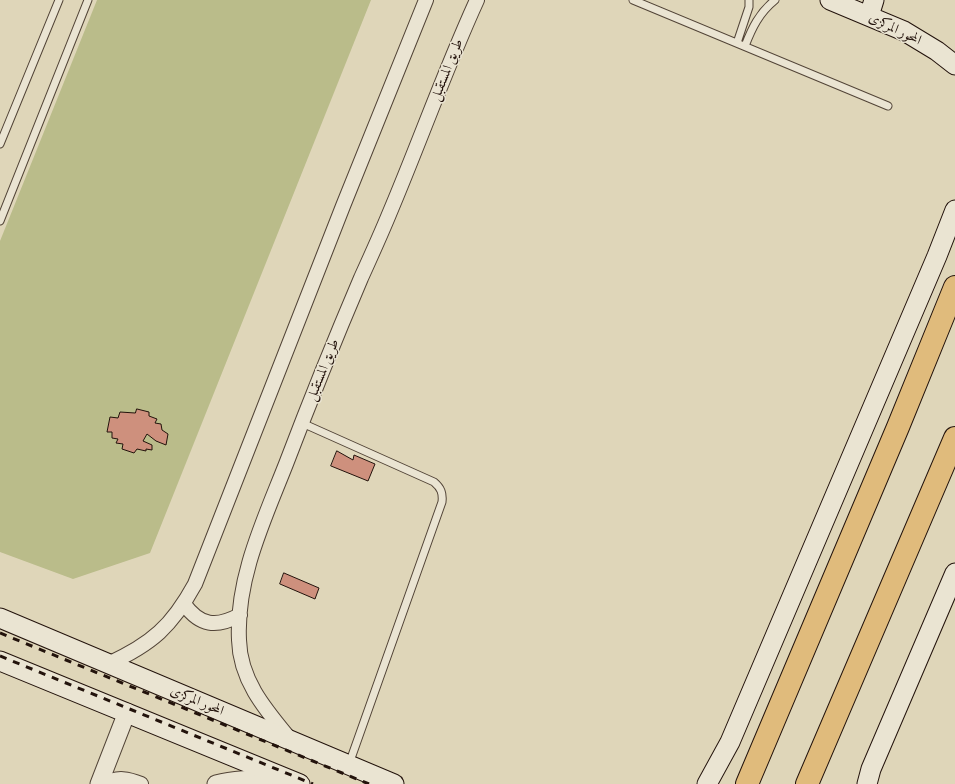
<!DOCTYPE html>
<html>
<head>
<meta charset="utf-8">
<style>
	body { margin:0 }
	canvas { display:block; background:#dfd6b9 }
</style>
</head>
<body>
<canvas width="955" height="784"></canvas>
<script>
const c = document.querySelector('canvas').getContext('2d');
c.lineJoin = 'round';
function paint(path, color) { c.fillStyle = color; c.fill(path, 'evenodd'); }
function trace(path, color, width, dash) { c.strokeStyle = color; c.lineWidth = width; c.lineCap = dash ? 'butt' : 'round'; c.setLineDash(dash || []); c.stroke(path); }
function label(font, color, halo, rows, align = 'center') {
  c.font = font + ' "EB Garamond",Amiri,serif'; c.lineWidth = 3; c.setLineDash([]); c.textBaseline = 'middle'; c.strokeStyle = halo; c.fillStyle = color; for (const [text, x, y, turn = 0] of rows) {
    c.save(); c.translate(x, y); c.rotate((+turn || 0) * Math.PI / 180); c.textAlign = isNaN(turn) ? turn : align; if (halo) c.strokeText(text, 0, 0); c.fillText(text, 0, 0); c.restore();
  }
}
paint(new Path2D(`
	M97 0H371L150 553 73 579 0 552V241Z`), '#babc8a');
const building = new Path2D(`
	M137 409 149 412V416L157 419 155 423 161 424 162 430 168 434 166 445 156 441 147 434 143 441 152 445V450L146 449V451L137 449 134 453 122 449 123 444 116 443 118 439 112 438V432H107L110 417 118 418 120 412 135 413Z
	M337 451 353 460 354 455 375 464 368 481 331 466Z
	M284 573 319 588 315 599 280 584Z`);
paint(building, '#ce907d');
trace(building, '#23130c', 1);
const service = new Path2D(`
	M633 0 888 106
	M737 43 749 7V0
	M745 46C752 28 759 13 775 0
	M0 144 59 0
	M0 221 88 0
	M302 423 434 482C441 488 443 493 442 502L349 764`);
const minor = new Path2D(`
	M184 604C200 626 216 628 240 615
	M108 664C152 644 172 626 195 584L343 206 426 0
	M289 738C265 709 240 680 239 640 236 578 264 520 286 464 310 401 335 339 361 278 371 256 381 234 390 212 420 141 445 70 477 0
	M105 784C117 776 129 779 141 784`);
const tertiary = new Path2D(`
	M99 784 127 712
	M216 784C239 778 263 779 286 778`);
const secondary = new Path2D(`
	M830 0 904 31 937 51 955 65
	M869 16 874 0
	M0 618 394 784
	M0 661 300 784
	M707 784 730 742 937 256 955 210
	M867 784 871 769 955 573`);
const trunk = new Path2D(`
	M747 784 898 427 955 287
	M807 784 955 438`);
trace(service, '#524437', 9);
trace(minor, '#524437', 16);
trace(tertiary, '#524437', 19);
trace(secondary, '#23130c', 21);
trace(trunk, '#23130c', 24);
trace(service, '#eae4d2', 7);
trace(minor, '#eae4d2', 14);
trace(tertiary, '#eae4d2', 17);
trace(secondary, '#eae4d2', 19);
trace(trunk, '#e0bb7c', 22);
trace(new Path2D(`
	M0 633 369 784
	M0 656 313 784`), '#23130c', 3, [7, 7]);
label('14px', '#23130c', '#eae4d2', [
	["المحور المركزى",895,29,26],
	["طريق المستقبل",447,70,-68],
	["طريق المستقبل",323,370,-68],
	["المحور المركزى",197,701,23]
]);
</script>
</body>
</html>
